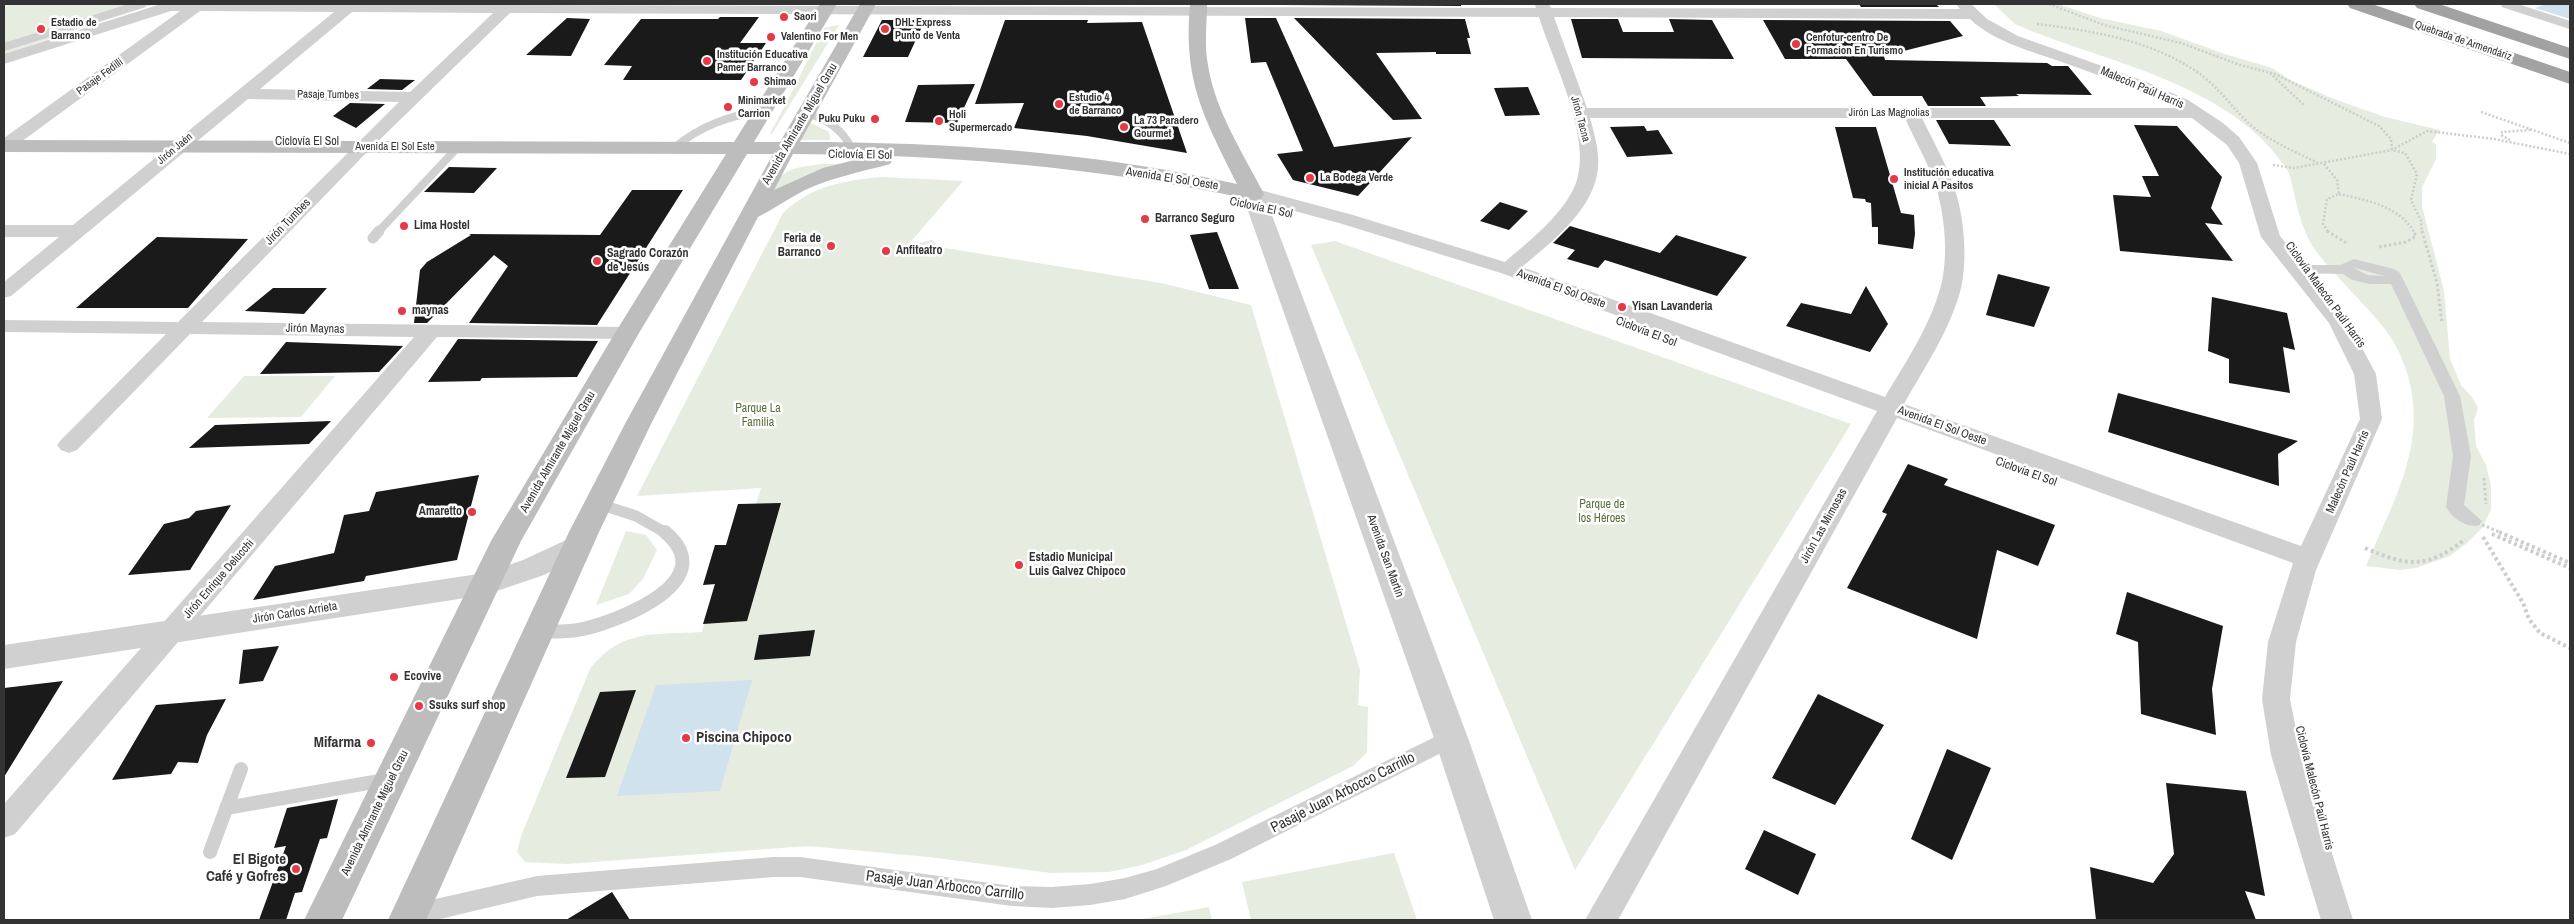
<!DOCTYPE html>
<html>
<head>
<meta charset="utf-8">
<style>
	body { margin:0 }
	#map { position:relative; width:2574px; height:924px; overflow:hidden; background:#fff; font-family:"Archivo Narrow",sans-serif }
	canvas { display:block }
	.frame { position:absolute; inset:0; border:5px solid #333; pointer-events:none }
</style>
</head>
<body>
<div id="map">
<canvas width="2574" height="924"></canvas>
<div class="frame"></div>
</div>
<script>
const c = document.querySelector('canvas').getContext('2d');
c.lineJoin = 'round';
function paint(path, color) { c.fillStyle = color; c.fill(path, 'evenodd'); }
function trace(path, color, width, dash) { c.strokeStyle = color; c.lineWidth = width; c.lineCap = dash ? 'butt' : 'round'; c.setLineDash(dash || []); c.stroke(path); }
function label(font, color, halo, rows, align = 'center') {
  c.font = font + ' "Archivo Narrow",sans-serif'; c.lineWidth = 5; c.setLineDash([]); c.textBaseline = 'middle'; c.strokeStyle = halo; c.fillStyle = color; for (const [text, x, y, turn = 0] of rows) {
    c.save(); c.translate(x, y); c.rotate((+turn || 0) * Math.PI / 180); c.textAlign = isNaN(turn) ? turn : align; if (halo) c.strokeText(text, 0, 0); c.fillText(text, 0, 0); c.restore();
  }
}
paint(new Path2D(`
	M4 4H149L152 5 4 54Z
	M1994 4H2058L2100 18 2161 31 2225 54 2272 68 2290 80 2334 99 2385 117 2440 130 2432 141 2436 145V159L2422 187V206L2444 291 2450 359 2461 385 2472 397 2478 408 2474 420 2476 446 2486 465 2491 485V510L2482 528 2467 543 2450 556 2416 568 2400 570 2366 566C2392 504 2428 445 2408 376 2403 360 2397 345 2387 332 2365 303 2337 279 2315 250 2304 235 2298 211 2294 193 2292 185 2291 175 2286 168 2232 87 2116 64 2031 31L2015 24Z
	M839 25 772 134 770 133C790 99 805 63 824 28Z
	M807 121 829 132 830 140H795Z
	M820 164H849C819 171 792 181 766 196 784 169 787 169 820 164Z
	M883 177 963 181 908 245 932 240 939 247 1161 283 1251 305 1360 670 1358 705 1368 707 1367 752 1353 766 1186 850 1142 865 1109 872 1051 873 929 857 808 846 567 864 525 862 517 852 521 836 590 669C622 628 655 635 702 632L714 585H703L715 545H726L738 504H756L761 488 637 496 783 213C811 186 845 180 883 177Z
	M1335 241 1851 424 1575 870 1311 245Z
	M244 376H335L301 417 207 418Z
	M626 531 646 535 657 550 643 579 629 594 596 605Z
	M1394 853 1417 920H1251L1242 882Z
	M1209 907 1212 920H1137Z`), '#e6ecdf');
paint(new Path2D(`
	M2545 4H2570V19L2535 8Z
	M752 680 720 791 617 796 656 685Z`), '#cfe2ee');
paint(new Path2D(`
	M1280 4H1461V6L1282 5Z
	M1859 4H1936L1939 7H1861Z
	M720 17H759L740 43H766L741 80H623L632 66 604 65 641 19H718Z
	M567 18 590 19 571 56 526 55Z
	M1245 18H1276L1334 147 1412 137 1358 196 1293 180 1277 154 1303 151 1266 62 1251 63Z
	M1294 18 1465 19 1470 38H1467L1471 54H1436V52L1376 53 1422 119 1393 120Z
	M1571 19H1618L1623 32H1674L1669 19 1712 20 1734 59 1582 58Z
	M882 20H925L908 57H863Z
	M1005 20H1088L1087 23 1142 22 1187 153 1087 136 1014 128 1024 103 975 104Z
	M1763 20 1950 21 1963 36 1884 56 1885 60 2047 63 2052 66H2068L2092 95 2016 94 2019 96 1980 97 1986 106H1928L1922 96H1873L1846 59H1785Z
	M380 79 415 80 402 90 367 89Z
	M975 84 957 123 905 122 918 85Z
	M1528 87 1540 115 1505 116 1494 88Z
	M350 103 385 104 356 128 333 116Z
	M1936 120H1994L2011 146 1949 144Z
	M2134 125 2177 126 2222 177 2211 208 2223 225 2205 223 2233 261 2120 251 2113 195 2151 197 2142 176H2159Z
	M1644 126 1647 131 1658 130 1673 154 1627 157 1610 127Z
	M1835 127H1876L1901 213 1914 215 1915 234 1913 249 1878 244V227H1872L1871 203 1866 202 1865 199 1853 198Z
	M449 167 497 168 474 193 424 192Z
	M632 190H683L597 325 469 323 508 266 494 255 427 323H414L420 270 427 262 471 235 469 234 600 235Z
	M1500 202 1528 211 1509 230 1480 221Z
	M1570 226 1660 253 1676 235 1747 257 1717 296 1605 260 1598 268 1567 259 1575 250 1553 243Z
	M1217 232 1239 289H1209L1190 235Z
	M157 237 248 239 188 308H76Z
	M1998 274 2050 287 2034 327 1986 315Z
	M1866 286 1888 324 1870 352 1786 326 1801 303 1851 314Z
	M273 288H327L304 314 245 311Z
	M2212 297 2287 313 2295 350 2283 347 2290 393 2229 383V359L2208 351Z
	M458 339 598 341 577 377 482 378 480 381 428 382Z
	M286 342 403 346 379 372 260 374Z
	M2118 393 2298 441 2278 454 2279 486 2108 432Z
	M331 421 309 444 189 448 215 425Z
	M1908 464 1948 479 1944 485 2055 525 2038 566 1997 550 1977 639 1847 588 1887 514 1882 512Z
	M479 475 457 560 366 576 364 581 253 600 275 566 334 553 344 515 369 511 376 492Z
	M781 503 747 621 703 624 715 584 703 585 715 545H726L738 504Z
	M231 505 190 570 128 575 164 524 189 518 196 511Z
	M2127 592 2223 626 2212 689 2216 735 2141 714 2138 642 2116 634Z
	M815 630 810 656 754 660 759 635Z
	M279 646 263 681 239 684 243 650Z
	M63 681 4 777V688Z
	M636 690 605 777 566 778 600 692Z
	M1818 694 1884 725 1835 805 1772 778Z
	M226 699 207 735 198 763 178 762 171 774 112 780 156 705Z
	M1947 749 1991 768 1952 860 1911 839Z
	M2166 783 2246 791 2265 896 2245 891 2256 920H2096L2090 867 2153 883 2174 854Z
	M338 799 327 838 320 839 302 892 295 893 286 920H259L286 846 274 848 287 808Z
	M1764 830 1816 854 1798 895 1745 869Z
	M612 892 630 920H566Z`), '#1a1a1a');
trace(new Path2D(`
	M2049 4 2104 25 2181 43 2240 65 2275 74 2379 126 2391 139 2392 150 2405 153 2417 174 2411 200 2421 221 2422 232
	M2037 24C2094 31 2152 40 2200 74 2222 90 2236 114 2257 130 2276 144 2298 153 2318 163
	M2270 73 2304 105
	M2481 112 2570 143
	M2510 140 2501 135 2502 132 2530 130
	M2324 164 2337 180 2339 194 2327 199 2323 224 2328 232
	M2273 165 2294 168 2392 150 2427 131 2494 139 2570 154
	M2339 194C2366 200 2399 206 2414 232`), '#cdcdcd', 2.5, [2, 2]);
trace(new Path2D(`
	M2327 231 2348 244
	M2422 231 2437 283 2442 323
	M2379 247 2406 242 2416 236 2413 231
	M2484 478 2486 504`), '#cdcdcd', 3, [2.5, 2.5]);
trace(new Path2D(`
	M2492 534 2570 568
	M2483 537 2523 603 2529 619 2540 633 2570 648
	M2365 548C2406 566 2427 570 2465 539`), '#cdcdcd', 4, [3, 3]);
trace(new Path2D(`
	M2505 4 2570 25
	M4 47 142 4
	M806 113C827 119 842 129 852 149
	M674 148C701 125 730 116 764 110
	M378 232 458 147`), '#d0d0d0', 8);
trace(new Path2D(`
	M373 238 379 231
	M599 504 636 516 666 533`), '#d0d0d0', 11);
trace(new Path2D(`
	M541 631C555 632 569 632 583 629 621 620 723 581 665 532
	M226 808 385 780
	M210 852 241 769`), '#d0d0d0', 14);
paint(new Path2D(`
	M2354 259 2394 269 2400 273 2460 396 2471 456 2464 505 2482 521 2479 525C2467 529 2452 518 2446 507L2453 456 2444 396 2391 284H2370L2352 280 2343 274 2296 273 2289 269 2296 265H2340ZM2354 268H2355L2384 276 2367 275Z
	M1451 729 1459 732 1462 738 1459 744 1231 859 1166 886 1125 899 1090 905 1052 908 1012 906 800 877H774L537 896 436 920H399L397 916 401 908 409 905 537 876 774 857H800L1012 886 1052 887 1090 884 1125 878 1157 869 1215 845Z`), '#d0d0d0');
paint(new Path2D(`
	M161 4 1536 8 1535 4H1549L1551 8 1960 9 1956 4H1971L1987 19 2018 36 2144 81 2188 100 2223 123 2239 137 2257 163 2280 236 2346 318 2376 374 2382 419 2316 570 2296 642 2290 699 2301 755 2353 920H2321L2271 755 2262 699 2268 642 2293 563 1897 418 1618 920H1585L1877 411 1501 273 1339 223 1246 198 1244 194 1246 190H1260L1353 215 1505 262C1529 241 1558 219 1573 190 1597 145 1553 63 1539 17L510 13 369 150 202 322 627 327 635 328 638 333 635 338 627 339 437 337 15 834 4 838V804L414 337 190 334 77 450 69 453 61 450 57 445 61 440 166 334 4 332V320L178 322 399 102 248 99 11 296 4 298V282L59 237H4V225H73L334 12 200 11 10 150 4 151V138L180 11H171L4 64V54ZM352 12 493 13 410 92 260 89ZM1554 17 1970 19C1994 42 2031 51 2062 62 2101 76 2139 90 2177 108H1587ZM1590 118H1905C1915 141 1929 164 1936 187 1945 216 1949 260 1940 289 1929 328 1905 363 1885 397L1522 267C1550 243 1589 214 1597 175 1601 157 1595 136 1590 118ZM1922 118H2192L2227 145 2239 163 2261 237 2329 323 2354 374 2360 419 2301 546 1904 404C1924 368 1951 329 1961 288 1968 259 1964 215 1954 187 1946 163 1933 141 1922 118Z`), '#d0d0d0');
paint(new Path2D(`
	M1253 188 1261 189 1264 194 1468 738 1532 920H1494L1434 738 1242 194 1245 189Z
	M579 534 589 537 594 544 589 551 544 575 485 595 4 669V645L485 573 523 560Z`), '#d0d0d0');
paint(new Path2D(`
	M820 4H837L754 142H780L860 4H876L800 142C947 142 1094 152 1237 184 1204 117 1183 82 1190 4H1207C1207 24 1204 44 1208 65 1215 111 1243 153 1264 194L1261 199 1253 200C1133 174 1013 161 891 156L893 160 890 164C861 172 833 177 805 190 789 198 774 209 758 217L652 422 599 532 426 920H388L569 532 626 422 773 154H747L639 333 521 541 342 920H304L491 541 615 333 726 154 4 152V140L734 142ZM793 154 874 155 823 168 774 190Z`), '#bdbdbd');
paint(new Path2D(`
	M2347 4H2372L2570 72V84L2350 8Z
	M2414 4H2439L2570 48V59L2417 8Z`), '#a2a2a2');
trace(new Path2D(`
	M2473 521 2502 533`), '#cdcdcd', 3, [2.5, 2.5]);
trace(new Path2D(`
	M2499 532 2570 563`), '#cdcdcd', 4, [3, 3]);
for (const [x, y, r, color] of [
	[784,17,5,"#e63946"],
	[41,29,5,"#e63946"],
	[885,29,5,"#e63946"],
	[771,37,5,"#e63946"],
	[1796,44,5,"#e63946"],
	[707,61,5,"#e63946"],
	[754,82,5,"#e63946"],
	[1059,104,5,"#e63946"],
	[728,107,5,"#e63946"],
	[875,119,5,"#e63946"],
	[939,121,5,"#e63946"],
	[1124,127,5,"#e63946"],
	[1310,178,5,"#e63946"],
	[1894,179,5,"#e63946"],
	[1145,219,5,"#e63946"],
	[404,226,5,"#e63946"],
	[831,246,5,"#e63946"],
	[886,251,5,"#e63946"],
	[597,261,5,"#e63946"],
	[1622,307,5,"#e63946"],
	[402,311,5,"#e63946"],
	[472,512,5,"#e63946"],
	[1019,565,5,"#e63946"],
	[394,677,5,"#e63946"],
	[419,706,5,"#e63946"],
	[686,738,5,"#e63946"],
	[371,743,5,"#e63946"],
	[296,869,5,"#e63946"]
]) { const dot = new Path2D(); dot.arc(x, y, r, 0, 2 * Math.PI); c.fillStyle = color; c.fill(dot); trace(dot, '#fff', 2); }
label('bold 11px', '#333', '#fff', [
	["Saori",794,17],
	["Estadio de",51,23],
	["Barranco",51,36],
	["DHL Express",895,23],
	["Punto de Venta",895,36],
	["Valentino For Men",781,37],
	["Cenfotur-centro De",1806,38],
	["Formacion En Turismo",1806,51],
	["Institución Educativa",717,55],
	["Pamer Barranco",717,68],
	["Shimao",764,82],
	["Estudio 4",1069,98],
	["de Barranco",1069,111],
	["Minimarket",738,101],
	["Carrion",738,114],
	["Holi",949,115],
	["Supermercado",949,128],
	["Puku Puku",865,119,"right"],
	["La 73 Paradero",1134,121],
	["Gourmet",1134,134],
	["Institución educativa",1904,173],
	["inicial A Pasitos",1904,186],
	["La Bodega Verde",1320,178]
], 'left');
label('11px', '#333', '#fff', [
	["Quebrada de Armendáriz",2463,41,19],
	["Pasaje Fedilli",100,77,-36],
	["Pasaje Tumbes",328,95,1],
	["Jirón Las Magnolias",1889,113],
	["Jirón Tacna",1580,119,75],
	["Avenida El Sol Este",395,147],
	["Jirón Jaén",175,149,-40]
]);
label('12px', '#333', '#fff', [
	["Malecón Paúl Harris",2142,88,23],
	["Avenida Almirante Miguel Grau",800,124,-60],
	["Ciclovía El Sol",307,142],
	["Ciclovía El Sol",860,155,1],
	["Avenida El Sol Oeste",1172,179,9],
	["Ciclovía El Sol",1261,208,12],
	["Jirón Tumbes",288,222,-46],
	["Avenida El Sol Oeste",1561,289,20],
	["Ciclovía Malecón Paúl Harris",2325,295,54],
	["Jirón Maynas",315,329,1],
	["Ciclovía El Sol",1646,332,21],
	["Avenida El Sol Oeste",1942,426,20],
	["Avenida Almirante Miguel Grau",558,452,-60],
	["Ciclovía El Sol",2026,472,20],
	["Malecón Paúl Harris",2348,472,-66],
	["Jirón Las Mimosas",1824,526,-61],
	["Avenida San Martín",1385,556,70],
	["Jirón Enrique Delucchi",219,579,-49],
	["Jirón Carlos Arrieta",295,613,-9],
	["Ciclovía Malecón Paúl Harris",2314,788,76],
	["Avenida Almirante Miguel Grau",375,813,-64]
]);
label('bold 12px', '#333', '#fff', [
	["Barranco Seguro",1155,219],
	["Lima Hostel",414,226],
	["Feria de",821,239,"right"],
	["Barranco",821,253,"right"],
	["Anfiteatro",896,251],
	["Sagrado Corazón",607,254],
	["de Jesús",607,268],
	["Yisan Lavanderia",1632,307],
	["maynas",412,311],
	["Amaretto",462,512,"right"],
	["Estadio Municipal",1029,558],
	["Luis Galvez Chipoco",1029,572],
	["Ecovive",404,677],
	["Ssuks surf shop",429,706]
], 'left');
label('12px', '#56703f', '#fff', [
	["Parque La",758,409],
	["Familia",758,423],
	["Parque de",1602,505],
	["los Héroes",1602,519]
]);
label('bold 15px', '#333', '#fff', [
	["Piscina Chipoco",696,738,"left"],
	["Mifarma",361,743],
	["El Bigote",286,860],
	["Café y Gofres",286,877]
], 'right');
label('15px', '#333', '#fff', [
	["Pasaje Juan Arbocco Carrillo",1343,793,-27],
	["Pasaje Juan Arbocco Carrillo",945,886,7]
]);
</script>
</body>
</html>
